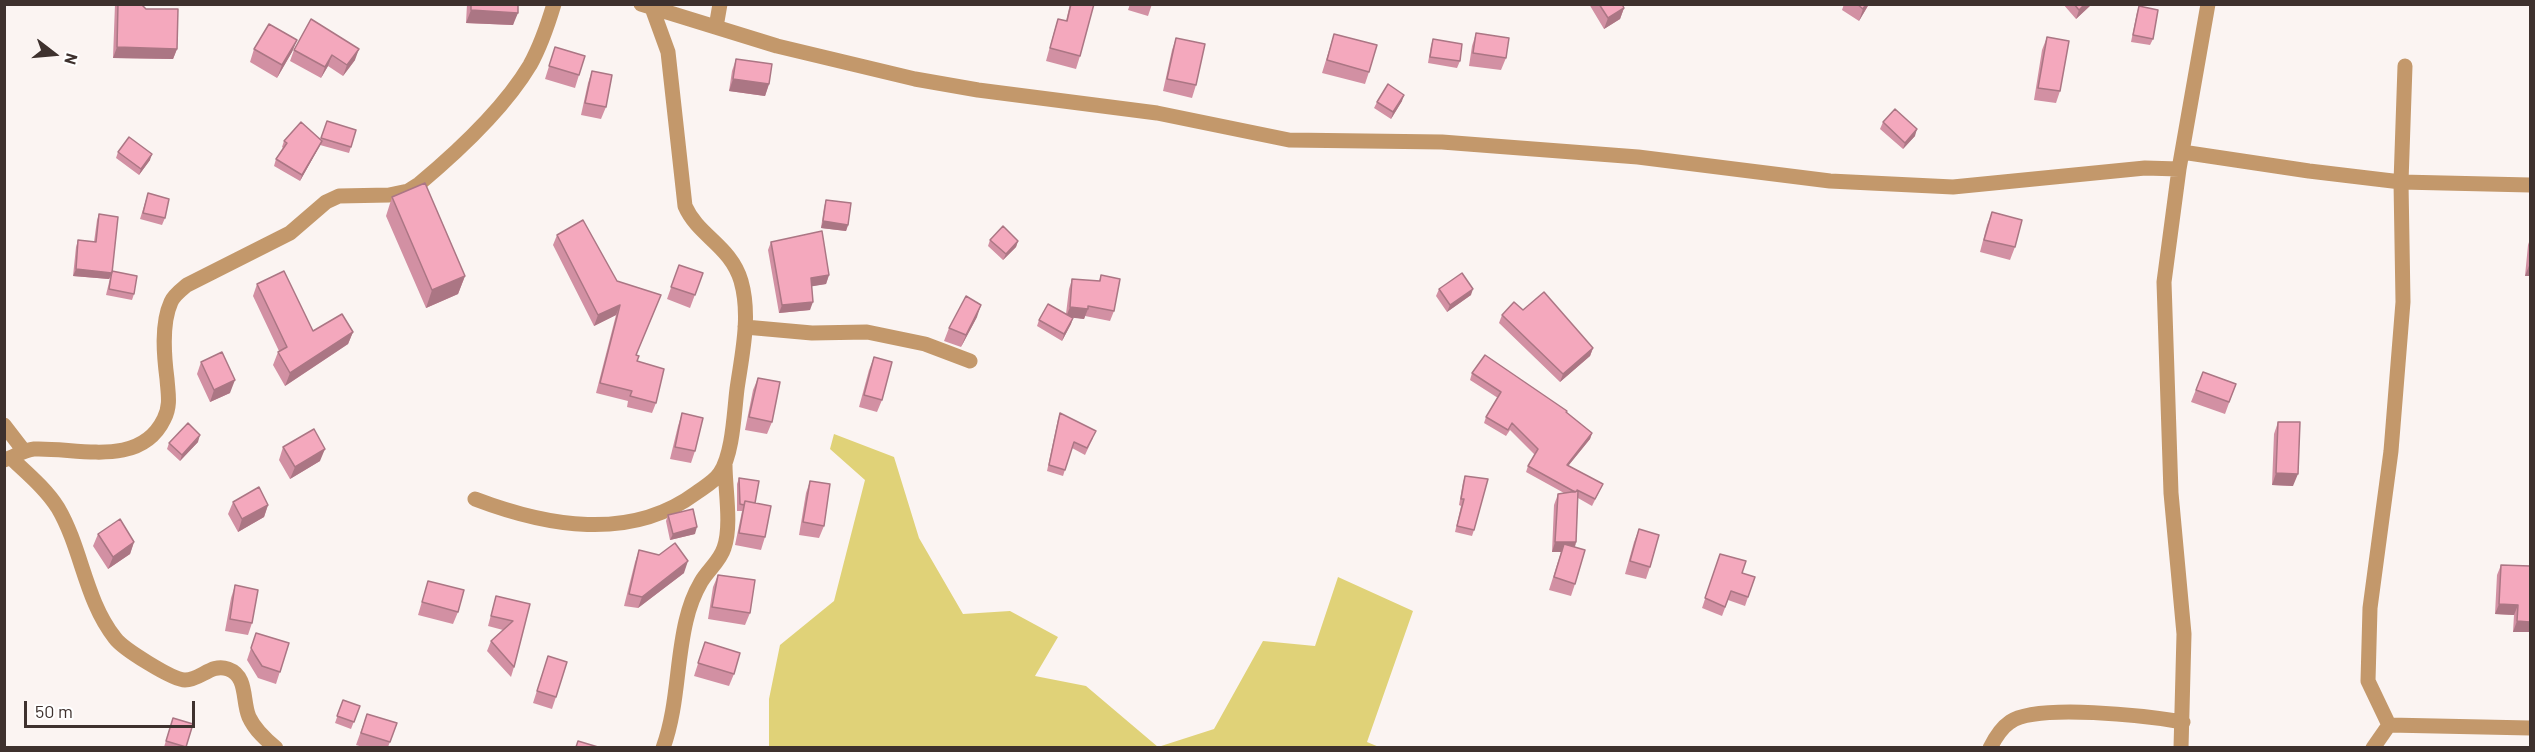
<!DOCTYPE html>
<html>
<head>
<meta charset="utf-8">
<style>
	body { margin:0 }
	#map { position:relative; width:2535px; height:752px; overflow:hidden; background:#fbf4f2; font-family:Barlow,sans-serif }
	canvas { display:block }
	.frame { position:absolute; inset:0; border:6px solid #3e312e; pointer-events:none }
	.north { position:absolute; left:24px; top:24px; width:60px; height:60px; -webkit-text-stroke:4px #fff; paint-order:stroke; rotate:106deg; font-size:16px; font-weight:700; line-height:24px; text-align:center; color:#3e312e }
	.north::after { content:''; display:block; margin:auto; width:21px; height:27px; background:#3e312e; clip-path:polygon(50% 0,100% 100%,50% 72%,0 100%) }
	.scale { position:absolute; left:24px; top:701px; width:171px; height:27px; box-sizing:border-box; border:3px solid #3e312e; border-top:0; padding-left:8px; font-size:18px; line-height:21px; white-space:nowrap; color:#3e312e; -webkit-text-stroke:4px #fff; paint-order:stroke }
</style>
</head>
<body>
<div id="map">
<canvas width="2535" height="752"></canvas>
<div class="frame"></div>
<div class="north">N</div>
<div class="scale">50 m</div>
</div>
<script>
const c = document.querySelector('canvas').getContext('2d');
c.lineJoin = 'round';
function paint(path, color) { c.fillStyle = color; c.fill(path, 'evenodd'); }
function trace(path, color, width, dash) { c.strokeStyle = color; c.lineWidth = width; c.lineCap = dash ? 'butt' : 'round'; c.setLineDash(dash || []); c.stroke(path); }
paint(new Path2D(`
	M834 434 894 457 919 538 963 614 1010 611 1058 637 1035 676 1086 686 1158 747 1214 729 1263 641 1315 646 1338 577 1413 611 1367 742 1379 747H769V699L780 645 834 601 865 480 830 449Z`), '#e0d278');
trace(new Path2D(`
	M641 4 777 46 915 79 978 90 1157 113 1289 140 1442 142 1494 146 1638 157 1830 181 1953 187 2145 168 2179 169
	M716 27 720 4
	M2182 152 2309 171 2401 182 2530 185
	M745 327 812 333 867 332 925 344 970 361
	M4 425 24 451
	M11 458C28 474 46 489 58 508 82 549 85 600 115 638 123 649 173 680 185 680 201 680 211 663 228 669 248 676 242 701 249 717 255 730 265 739 276 748
	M4 460C15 457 23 450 34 449 76 447 140 469 164 419 171 406 168 393 167 379 164 356 161 324 171 302 174 295 181 290 187 285L290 233 326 202 339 196 389 195 408 191 419 184C456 153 505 107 530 65 540 47 548 24 554 4
	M475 499C546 526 630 542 696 493 704 487 714 482 720 473 733 453 734 413 737 389 742 354 751 316 741 281 731 246 698 236 685 206L668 52 652 8
	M2389 725 2530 728
	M663 748C678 707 676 663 686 621 689 608 694 594 701 582 708 570 720 561 724 548 732 526 725 488 725 465
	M1990 748C1995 738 2001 728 2010 722 2037 703 2148 716 2183 722
	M2181 748 2184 634 2171 493 2164 282 2179 169 2208 4
	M2373 748 2389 725 2368 681 2370 608 2391 451 2403 302 2401 182 2405 66`), '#c3986b', 15);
paint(new Path2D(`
	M115 4H141L177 49 173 59 113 58Z
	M467 4H518L513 25 466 23Z
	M1070 4H1094L1080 56 1076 69 1046 61 1054 32 1058 19 1066 21Z
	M1130 4H1152L1148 16 1128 10Z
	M1589 4H1622L1624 8 1620 19 1604 29Z
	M1844 4H1869L1859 21 1842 10Z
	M2063 4H2092L2076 19Z
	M2139 6 2153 39 2150 45 2131 42 2137 12Z
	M311 19 355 60 343 76 328 66 321 78 290 61 294 50Z
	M1476 33 1506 58 1501 70 1469 66 1472 46Z
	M1334 34 1369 72 1365 84 1322 73Z
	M2047 37 2060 91 2056 103 2034 100 2042 50Z
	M1176 38 1196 85 1192 98 1163 91 1172 50Z
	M1433 39 1460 61 1457 68 1428 63 1431 45Z
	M297 40 292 52 277 78 250 62 254 49Z
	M555 47 579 75 575 88 545 79Z
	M736 59 769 84 765 96 729 91 732 71Z
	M592 71 606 107 601 119 581 115 588 83Z
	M1402 101 1391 119 1374 108 1377 102Z
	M327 121 351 147 349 153 320 145 300 181 274 166 276 159 283 148 282 147 284 141 321 140Z
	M1883 122 1915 136 1903 149 1880 129Z
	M118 152 150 160 139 175 116 158Z
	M148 193 165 218 162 225 140 219Z
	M392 197 465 276 458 294 426 308 386 216Z
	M826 200 848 225 846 231 821 228 824 207Z
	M1992 212 2015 247 2010 260 1980 252 1987 225Z
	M99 214 112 272 134 294 132 300 106 295 110 278 109 279 73 276 76 247 78 240 94 242 97 220Z
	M557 235 617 281 657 305 636 355 637 361 656 403 652 413 627 407 628 401 596 393 616 315 594 326 553 245Z
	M2530 239V276H2525L2528 245Z
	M990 240 1018 241 1016 247 1003 260 988 246Z
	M771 242 829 275 826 284 812 286 810 310 779 313 768 250Z
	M679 265 703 273 690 308 667 299Z
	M1101 275 1114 311 1110 321 1085 316 1084 319 1072 317 1071 324 1062 341 1037 326 1039 320 1066 314 1069 289 1072 279 1099 281Z
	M257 284 313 331 353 332 348 344 285 386 273 365 278 352 279 351 253 296Z
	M1439 289 1471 295 1447 312 1436 296Z
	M1502 315 1593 348 1590 356 1560 382 1499 323Z
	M977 317 961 347 944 341 949 328Z
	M874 357 882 400 877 412 859 407 869 370Z
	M201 362 230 393 210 402 197 374Z
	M2203 372 2236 384 2225 414 2191 402Z
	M1472 373 1567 413 1592 433 1590 439 1568 466 1603 484 1592 506 1578 498 1576 542 1575 547V584L1571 596 1549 590 1561 552H1552L1554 505 1558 494 1564 493 1526 472 1528 466 1535 455 1510 430 1506 436 1484 423 1486 417 1498 398 1470 380Z
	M758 378 772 422 767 434 745 430 753 390Z
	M682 413 695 451 691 463 670 459 678 426Z
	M1060 413 1093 438 1085 455 1072 448 1063 476 1047 471 1058 419Z
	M2278 422 2293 486 2272 485 2274 434Z
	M198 442 180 461 167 449 169 443Z
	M283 447 320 461 290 479 279 460Z
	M1465 476 1474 530 1472 536 1455 532 1461 506 1459 505 1463 482Z
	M739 478 755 503 765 537 761 550 735 545 742 511H737V484Z
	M810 481 824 526 819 538 799 535 806 493Z
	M233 502 268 505 264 517 238 532 228 514Z
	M668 515 695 534 670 540 666 521Z
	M1639 529 1650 567 1646 579 1625 574 1634 542Z
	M98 534 134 542 130 554 108 569 93 546Z
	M639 550 684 573 638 608 624 606 635 562Z
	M1720 554 1742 573 1755 577 1745 606 1728 600 1722 616 1702 608Z
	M2501 565 2530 566V632H2513L2514 615 2495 614 2497 575Z
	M718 575 750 613 745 625 708 619 713 587Z
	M428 581 458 612 453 624 418 615Z
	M235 585 252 623 248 635 225 631 231 598Z
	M496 596 530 604 514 667 511 677 487 651 491 641 503 630 488 626Z
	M256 633 289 643 276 684 258 678 247 660Z
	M705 642 734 674 729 686 694 676Z
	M548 656 556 697 552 709 533 703Z
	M343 700 360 706 351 729 335 723Z
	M367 714 397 723 388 747H363L356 745Z
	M173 718 193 724 186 747H164Z`), '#d290a3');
paint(new Path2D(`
	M1866 4H1869L1859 21 1863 9Z
	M2085 4H2092L2076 19 2079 10Z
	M1624 8 1620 19 1604 29 1608 18Z
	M471 10 518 13 513 25 466 23Z
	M297 40 292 52 277 78 282 65Z
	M117 47 177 49 173 59 113 58Z
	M359 49 355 60 343 76 347 65Z
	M332 55 328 66 321 78 325 67Z
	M733 79 769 84 765 96 729 91Z
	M1404 95 1402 101 1391 119 1393 112Z
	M1917 129 1915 136 1903 149 1905 143Z
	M322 141 319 147 300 181 302 175Z
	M152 154 150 160 139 175 141 169Z
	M823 221 848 225 846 231 821 228Z
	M1018 241 1016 247 1003 260 1006 254Z
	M2530 263V276H2525Z
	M76 269 112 273 109 279 73 276Z
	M829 275 826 284 808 287 811 278Z
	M465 276 458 294 426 308 432 290Z
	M1473 289 1471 295 1447 312 1450 305Z
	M813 302 810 310 779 313 782 305Z
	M620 305 616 315 594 326 598 315Z
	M981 305 977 317 961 347 966 335Z
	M1070 307 1088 309 1084 319 1066 317Z
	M1073 318 1071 324 1062 341 1064 334Z
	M353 332 348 344 285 386 290 373Z
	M1593 348 1590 356 1560 382 1563 374Z
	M235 380 230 393 210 402 214 390Z
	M1592 433 1590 439 1564 471 1567 465Z
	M200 435 198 442 180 461 182 455Z
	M325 449 320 461 290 479 295 467Z
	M2276 473 2298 474 2293 486 2272 485Z
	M268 505 264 517 238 532 242 519Z
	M697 527 695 534 670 540 673 534Z
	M134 542 130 554 108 569 113 557Z
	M1555 542H1576L1573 553 1564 544 1561 552H1552Z
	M688 561 684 573 638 608 642 597Z
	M2499 604 2518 605 2514 615 2495 614Z
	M2517 621 2530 622V632H2513Z`), '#ab7684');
const building = new Path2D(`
	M118 4H141L146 9H178L177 49 117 47Z
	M471 4H518V13L471 10Z
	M1071 4H1094L1080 56 1050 48 1058 19 1067 21Z
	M1599 4H1622L1624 8 1608 18Z
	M1857 4H1866L1863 9Z
	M2074 4H2085L2079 10Z
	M2139 6 2158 10 2153 39 2133 35Z
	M311 19 359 49 347 65 332 55 325 67 294 50Z
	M269 24 297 40 282 65 254 49Z
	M1476 33 1509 38 1506 58 1473 53Z
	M1334 34 1377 45 1369 72 1327 60Z
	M2047 37 2069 41 2060 91 2038 88Z
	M1176 38 1205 44 1196 85 1167 79Z
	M1433 39 1462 44 1460 61 1430 57Z
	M555 47 585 56 579 75 549 66Z
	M736 59 772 64 769 84 733 79Z
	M592 71 612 75 606 107 585 103Z
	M1388 84 1404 95 1393 112 1377 102Z
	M1895 109 1917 129 1905 143 1883 122Z
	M327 121 356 130 351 147 321 138Z
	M301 122 322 141 302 175 276 159 287 143 284 141Z
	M129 137 152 154 141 169 118 152Z
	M425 183 465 276 432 290 392 197Z
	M148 193 169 199 165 218 143 213Z
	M826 200 851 203 848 225 823 221Z
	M1992 212 2022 220 2015 247 1984 240Z
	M99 214 118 217 112 273 76 269 78 240 96 242Z
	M583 220 617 281 661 295 636 355 639 356 637 361 664 369 656 403 630 396 632 391 600 383 620 305 598 315 557 235Z
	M1003 226 1018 241 1006 254 990 240Z
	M822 231 829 275 811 278 813 302 782 305 771 242Z
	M679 265 703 273 695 295 671 287Z
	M112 271 137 276 134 294 109 289Z
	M284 271 313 331 342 314 353 332 290 373 278 352 287 347 257 284Z
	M1462 273 1473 289 1450 305 1439 289Z
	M1101 275 1120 279 1114 311 1088 306V309L1070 307 1072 279 1100 281Z
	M1544 292 1593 348 1563 374 1502 315 1514 302 1523 310Z
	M966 296 981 305 966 335 949 328Z
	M1048 304 1073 318 1064 334 1039 320Z
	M222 352 235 380 214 390 201 362Z
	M1485 355 1567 411 1566 412 1592 433 1567 465 1603 484 1595 499 1577 490V491L1575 492 1528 466 1538 449 1512 423 1508 430 1486 417 1501 392 1472 373Z
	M874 357 892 362 882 400 864 395Z
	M2203 372 2236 384 2229 402 2196 390Z
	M758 378 780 382 772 422 749 417Z
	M682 413 703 418 695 451 675 447Z
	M1060 413 1096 431 1087 448 1074 442 1065 470 1049 465Z
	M2278 422H2300L2298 474 2276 473Z
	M188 423 200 435 182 455 169 443Z
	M314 429 325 449 295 467 283 447Z
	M1465 476 1488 479 1474 530 1457 526 1464 499H1461Z
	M739 478 759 481 755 503 745 501 744 505 740 504Z
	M810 481 830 484 824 526 803 522Z
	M259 487 268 505 242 519 233 502Z
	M1578 491 1576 542H1555L1558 494Z
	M745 501 771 506 765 537 739 533Z
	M693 509 697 527 673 534 668 515Z
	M120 519 134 542 113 557 98 534Z
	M1639 529 1659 535 1650 567 1630 561Z
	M675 543 688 561 642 597 629 594 639 550 659 555Z
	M1564 544 1585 550 1575 584 1554 577Z
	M1720 554 1746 561 1742 573 1755 577 1748 597 1731 591 1725 607 1705 598Z
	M2501 565 2530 566V622L2517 621 2518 605 2499 604Z
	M718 575 755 580 750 613 712 607Z
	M428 581 464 590 458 612 422 602Z
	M235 585 258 590 252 623 230 619Z
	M496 596 530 604 514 667 491 641 513 621 491 616Z
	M256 633 289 643 280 672 262 666 255 655 251 648Z
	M705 642 740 653 734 674 698 663Z
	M548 656 567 662 556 697 537 691Z
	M343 700 360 706 354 722 337 716Z
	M367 714 397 723 390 742 361 733Z
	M173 718 193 724 186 747 166 741Z
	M578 741 598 747H576Z`);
paint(building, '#f4a8bd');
trace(building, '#ab7684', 1.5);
</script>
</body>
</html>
